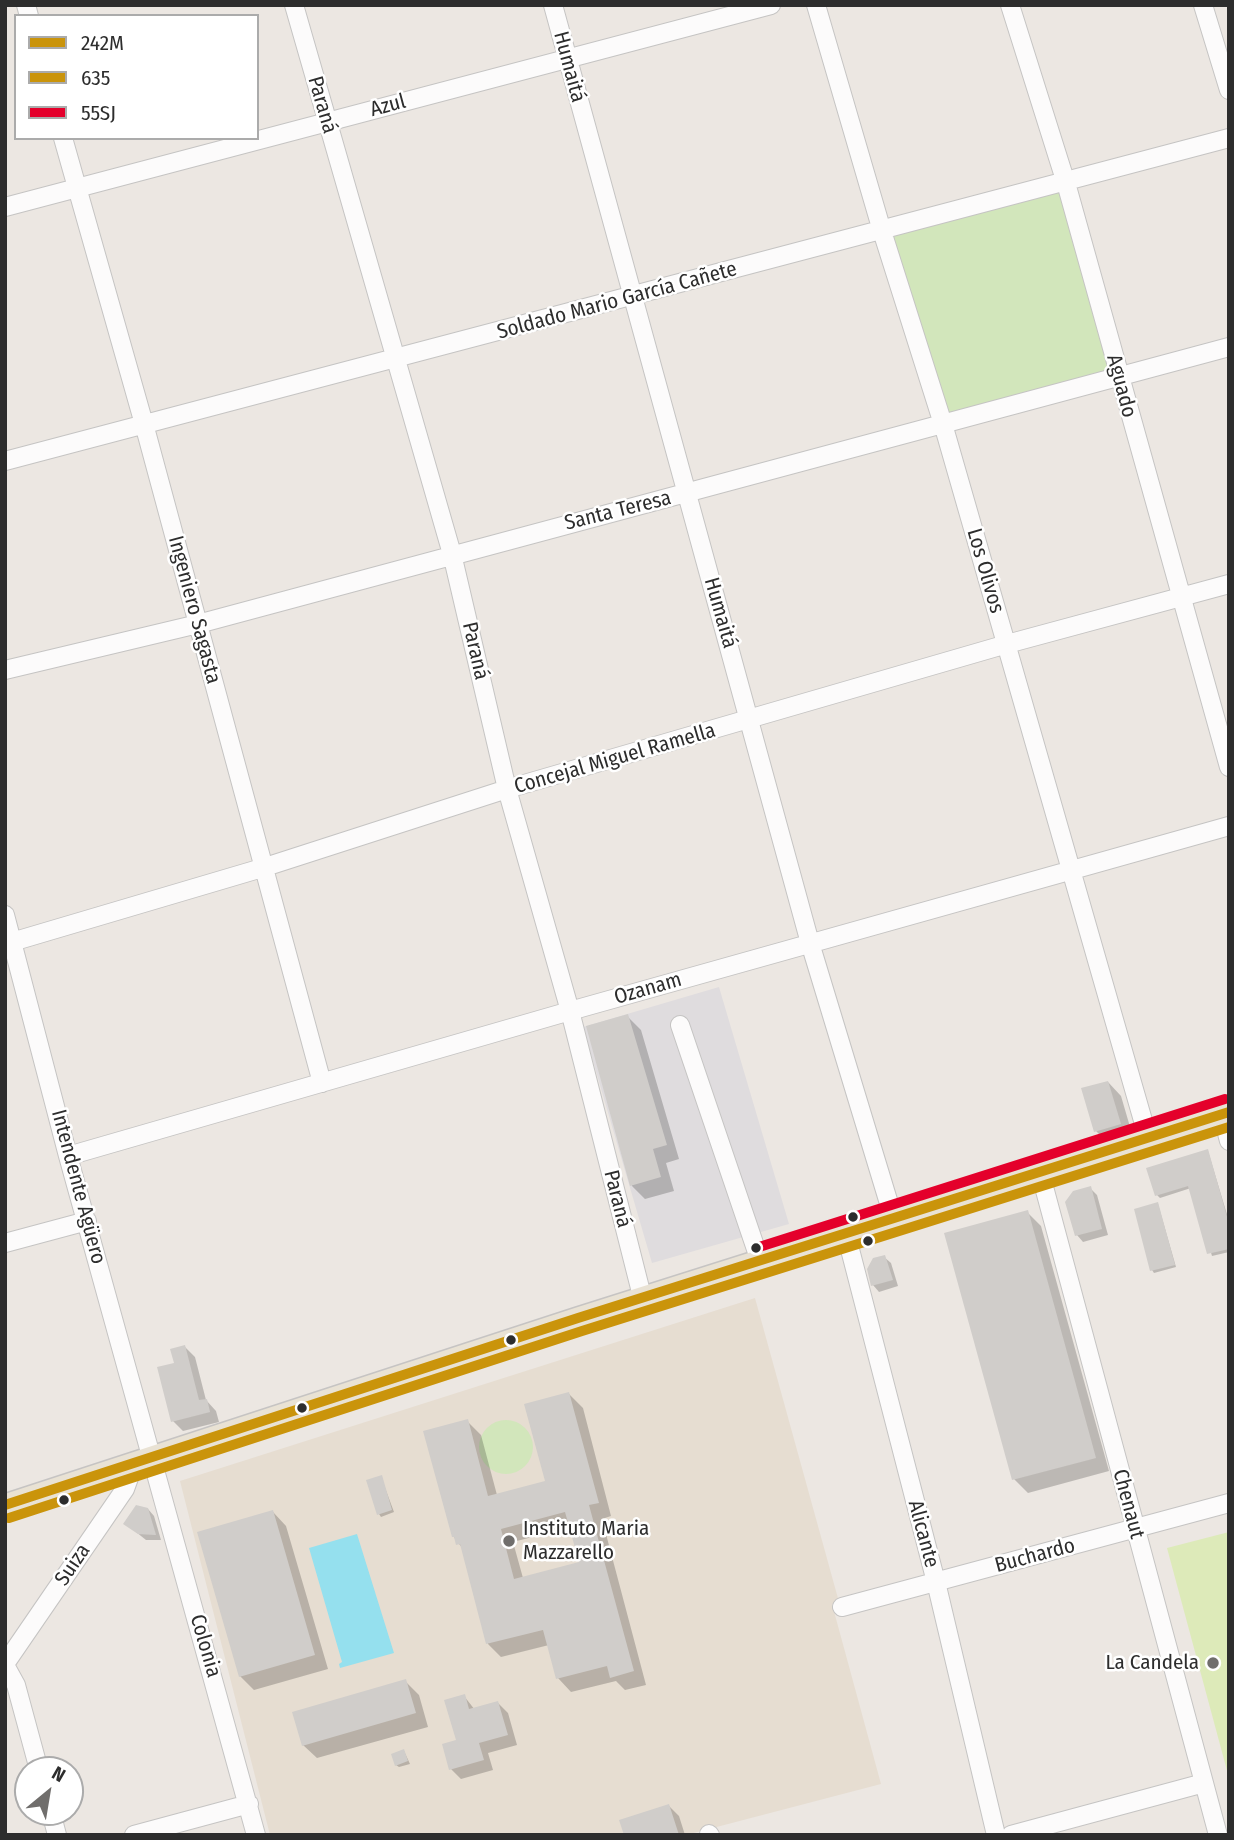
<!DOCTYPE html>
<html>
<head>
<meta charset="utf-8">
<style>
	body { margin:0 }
	#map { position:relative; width:1234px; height:1840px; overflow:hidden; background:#ece7e2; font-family:"Fira Sans Condensed",sans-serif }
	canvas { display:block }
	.frame { position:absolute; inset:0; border:7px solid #2d2d2d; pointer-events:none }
	.legend { position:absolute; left:14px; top:14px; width:245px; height:126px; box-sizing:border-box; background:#fff; border:2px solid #ababab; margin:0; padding:9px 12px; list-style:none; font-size:21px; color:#2d2d2d }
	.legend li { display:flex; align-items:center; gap:14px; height:35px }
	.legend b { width:35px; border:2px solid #ababab }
	.north { position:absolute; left:14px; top:1756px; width:70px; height:70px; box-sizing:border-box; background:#fff; border:2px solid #ababab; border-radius:50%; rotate:30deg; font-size:19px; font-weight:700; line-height:28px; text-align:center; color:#2d2d2d }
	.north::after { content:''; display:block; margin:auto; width:24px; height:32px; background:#706e6c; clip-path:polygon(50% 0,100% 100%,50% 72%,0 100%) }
</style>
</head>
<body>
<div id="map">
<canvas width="1234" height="1840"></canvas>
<div class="frame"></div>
<ul class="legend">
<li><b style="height:9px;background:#ca940b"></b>242M</li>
<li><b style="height:9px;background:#ca940b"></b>635</li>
<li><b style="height:9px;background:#e4002b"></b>55SJ</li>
</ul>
<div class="north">N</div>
</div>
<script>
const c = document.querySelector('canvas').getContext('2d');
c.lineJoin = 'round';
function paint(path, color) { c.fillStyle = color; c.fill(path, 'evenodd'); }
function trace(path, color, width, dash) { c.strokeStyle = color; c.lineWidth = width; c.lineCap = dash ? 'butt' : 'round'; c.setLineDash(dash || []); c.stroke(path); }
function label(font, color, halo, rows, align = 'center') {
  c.font = font + ' "Fira Sans Condensed",sans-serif'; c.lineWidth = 5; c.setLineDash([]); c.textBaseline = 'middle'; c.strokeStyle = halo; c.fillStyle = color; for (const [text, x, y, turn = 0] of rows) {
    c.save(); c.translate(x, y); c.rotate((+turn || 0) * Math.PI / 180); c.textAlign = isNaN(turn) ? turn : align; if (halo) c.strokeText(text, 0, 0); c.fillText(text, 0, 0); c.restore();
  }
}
paint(new Path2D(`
	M719 987 789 1224 652 1263 583 1027Z`), '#dfdcde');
paint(new Path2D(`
	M755 1298 839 1602 832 1604 881 1784 686 1835H270L180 1481Z`), '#e6ddd1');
paint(new Path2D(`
	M1066 183 1118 375 943 424 882 231Z
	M479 1447a27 27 0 1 1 54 0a27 27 0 1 1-54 0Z`), '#d2e6bb');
paint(new Path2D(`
	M1229 1532V1778L1167 1548Z`), '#ddeab9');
paint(new Path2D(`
	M357 1534 394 1653 340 1668 339 1664 342 1662 309 1548Z`), '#95e0ee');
paint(new Path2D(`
	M627 1016 641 1030 679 1159 666 1163 674 1191 645 1199 632 1186 588 1027Z
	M1108 1082 1121 1096 1133 1137 1109 1144 1096 1131Z
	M1208 1151 1229 1221V1252L1212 1256 1191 1188 1160 1198 1157 1195Z
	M1090 1188 1097 1195 1108 1235 1083 1242 1077 1235Z
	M1158 1204 1176 1267 1154 1273 1152 1270Z
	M1027 1212 1041 1226 1109 1471 1028 1493 1014 1479Z
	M884 1257 891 1263 898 1286 879 1292 873 1285Z
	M185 1347 195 1357 206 1400 216 1411 219 1422 183 1431 173 1421Z
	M569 1394 583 1408 611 1516 602 1519 646 1685 625 1690 616 1681 571 1692 558 1678 549 1645 501 1657 488 1644 463 1549 453 1536 467 1421 481 1435 497 1495 547 1482ZM571 1527 581 1563 523 1578 513 1542Z
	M381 1477 394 1512 381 1517 379 1514Z
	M148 1509 154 1516 161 1540H146L126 1524Z
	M273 1512 286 1526 328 1669 254 1690 240 1676Z
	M405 1681 419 1695 428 1727 317 1758 303 1745Z
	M464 1696 475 1710 498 1703 508 1713 517 1745 488 1753 493 1770 461 1779 451 1769 458 1741Z
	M404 1751 410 1764 399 1767 396 1765Z
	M669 1806 679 1816 685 1835H626Z`), '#0003');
paint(new Path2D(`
	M628 1014 667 1145 653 1149 661 1177 630 1186 586 1026Z
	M1108 1081 1121 1124 1094 1132 1081 1088Z
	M1208 1149 1229 1224V1249L1207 1254 1188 1186 1155 1196 1146 1168Z
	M1091 1186 1102 1229 1075 1236 1065 1202 1073 1191Z
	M1158 1202 1175 1265 1150 1271 1134 1209Z
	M1028 1210 1096 1458 1012 1480 944 1233Z
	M885 1255 893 1280 871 1286 867 1269 873 1258Z
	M185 1345 199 1400 207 1399 210 1412 171 1422 157 1367 174 1363 170 1349Z
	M569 1392 599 1503 589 1505 634 1671 610 1678 607 1666 556 1679 543 1630 486 1644 460 1544 456 1545 454 1537H452L423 1431 468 1419 488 1496 545 1481 524 1404ZM565 1512 579 1562 514 1579 501 1529Z
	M382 1475 392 1510 377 1515 366 1480Z
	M136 1505 148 1508 156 1535 138 1534 123 1524Z
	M273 1510 315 1655 239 1677 197 1532Z
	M406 1679 416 1713 302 1746 292 1712Z
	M465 1694 469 1709 498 1701 508 1735 479 1743 484 1760 449 1770 442 1744 456 1740 444 1700Z
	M404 1749 408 1761 395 1766 391 1754Z
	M669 1804 679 1835H624L619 1820Z`), '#d0cdca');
const minor = new Path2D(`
	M26 5 29 16
	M294 5 452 554 507 789 570 1011 643 1300
	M553 5 810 943 894 1220
	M816 5 882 231 943 424 1148 1138
	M1010 5 1066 183 1229 767
	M1203 5 1229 90
	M63 138 144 424 322 1083
	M5 207 771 5
	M5 461 1229 138
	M5 670 198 624 1229 347
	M5 915 68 1156 256 1835
	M5 944 262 868 507 789 1007 644 1229 584
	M680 1025 760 1261
	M1222 1114 1229 1141
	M68 1156 570 1011 1229 826
	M1040 1172 1218 1835
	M846 1234 936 1582 996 1835
	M5 1243 87 1221
	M842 1607 1229 1503
	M5 1664 125 1489 134 1464
	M5 1665 16 1685 39 1770
	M51 1812 57 1835
	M709 1834 710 1835
	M134 1835 249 1804
	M1011 1835 1204 1783`);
const major = new Path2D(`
	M5 1505 578 1318 1229 1112`);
trace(minor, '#c5c4c3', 20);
trace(major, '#c6c4c3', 24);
trace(minor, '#fcfbfb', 18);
trace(major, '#e9e2d4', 21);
trace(new Path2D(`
	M5 1505 578 1318 1229 1112`), '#ca940b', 10);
trace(new Path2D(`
	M9 1518 582 1331 1229 1127`), '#ca940b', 10);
trace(new Path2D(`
	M756 1248 1225 1099`), '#e4002b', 10);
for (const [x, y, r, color] of [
	[853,1217,6,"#2d2d2d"],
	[868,1241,6,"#2d2d2d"],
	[756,1248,6,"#2d2d2d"],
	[511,1340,6,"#2d2d2d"],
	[302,1408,6,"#2d2d2d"],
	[64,1500,6,"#2d2d2d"],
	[509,1541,7,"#706e6c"],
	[1213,1663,7,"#706e6c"]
]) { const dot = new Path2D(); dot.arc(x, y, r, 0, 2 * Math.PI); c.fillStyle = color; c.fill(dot); trace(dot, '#fff', 2.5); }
label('21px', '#2d2d2d', '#fff', [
	["Humaitá",569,67,75],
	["Paraná",322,105,74],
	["Azul",388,106,-15],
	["Soldado Mario García Cañete",617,301,-15],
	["Aguado",1121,386,75],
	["Santa Teresa",618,511,-14],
	["Los Olivos",985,571,74],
	["Ingeniero Sagasta",194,610,75],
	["Humaitá",720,613,74],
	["Paraná",475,651,77],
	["Concejal Miguel Ramella",615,759,-16],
	["Ozanam",648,989,-16],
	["Intendente Agüero",78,1187,75],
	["Paraná",617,1199,76],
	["Chenaut",1128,1504,75],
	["Alicante",923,1534,75],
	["Buchardo",1035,1556,-15],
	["Suiza",73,1565,-56],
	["Colonia",205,1646,74]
]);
label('21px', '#2d2d2d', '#fff', [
	["Instituto Maria",523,1529],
	["Mazzarello",523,1553],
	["La Candela",1199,1663,"right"]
], 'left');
</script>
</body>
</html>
